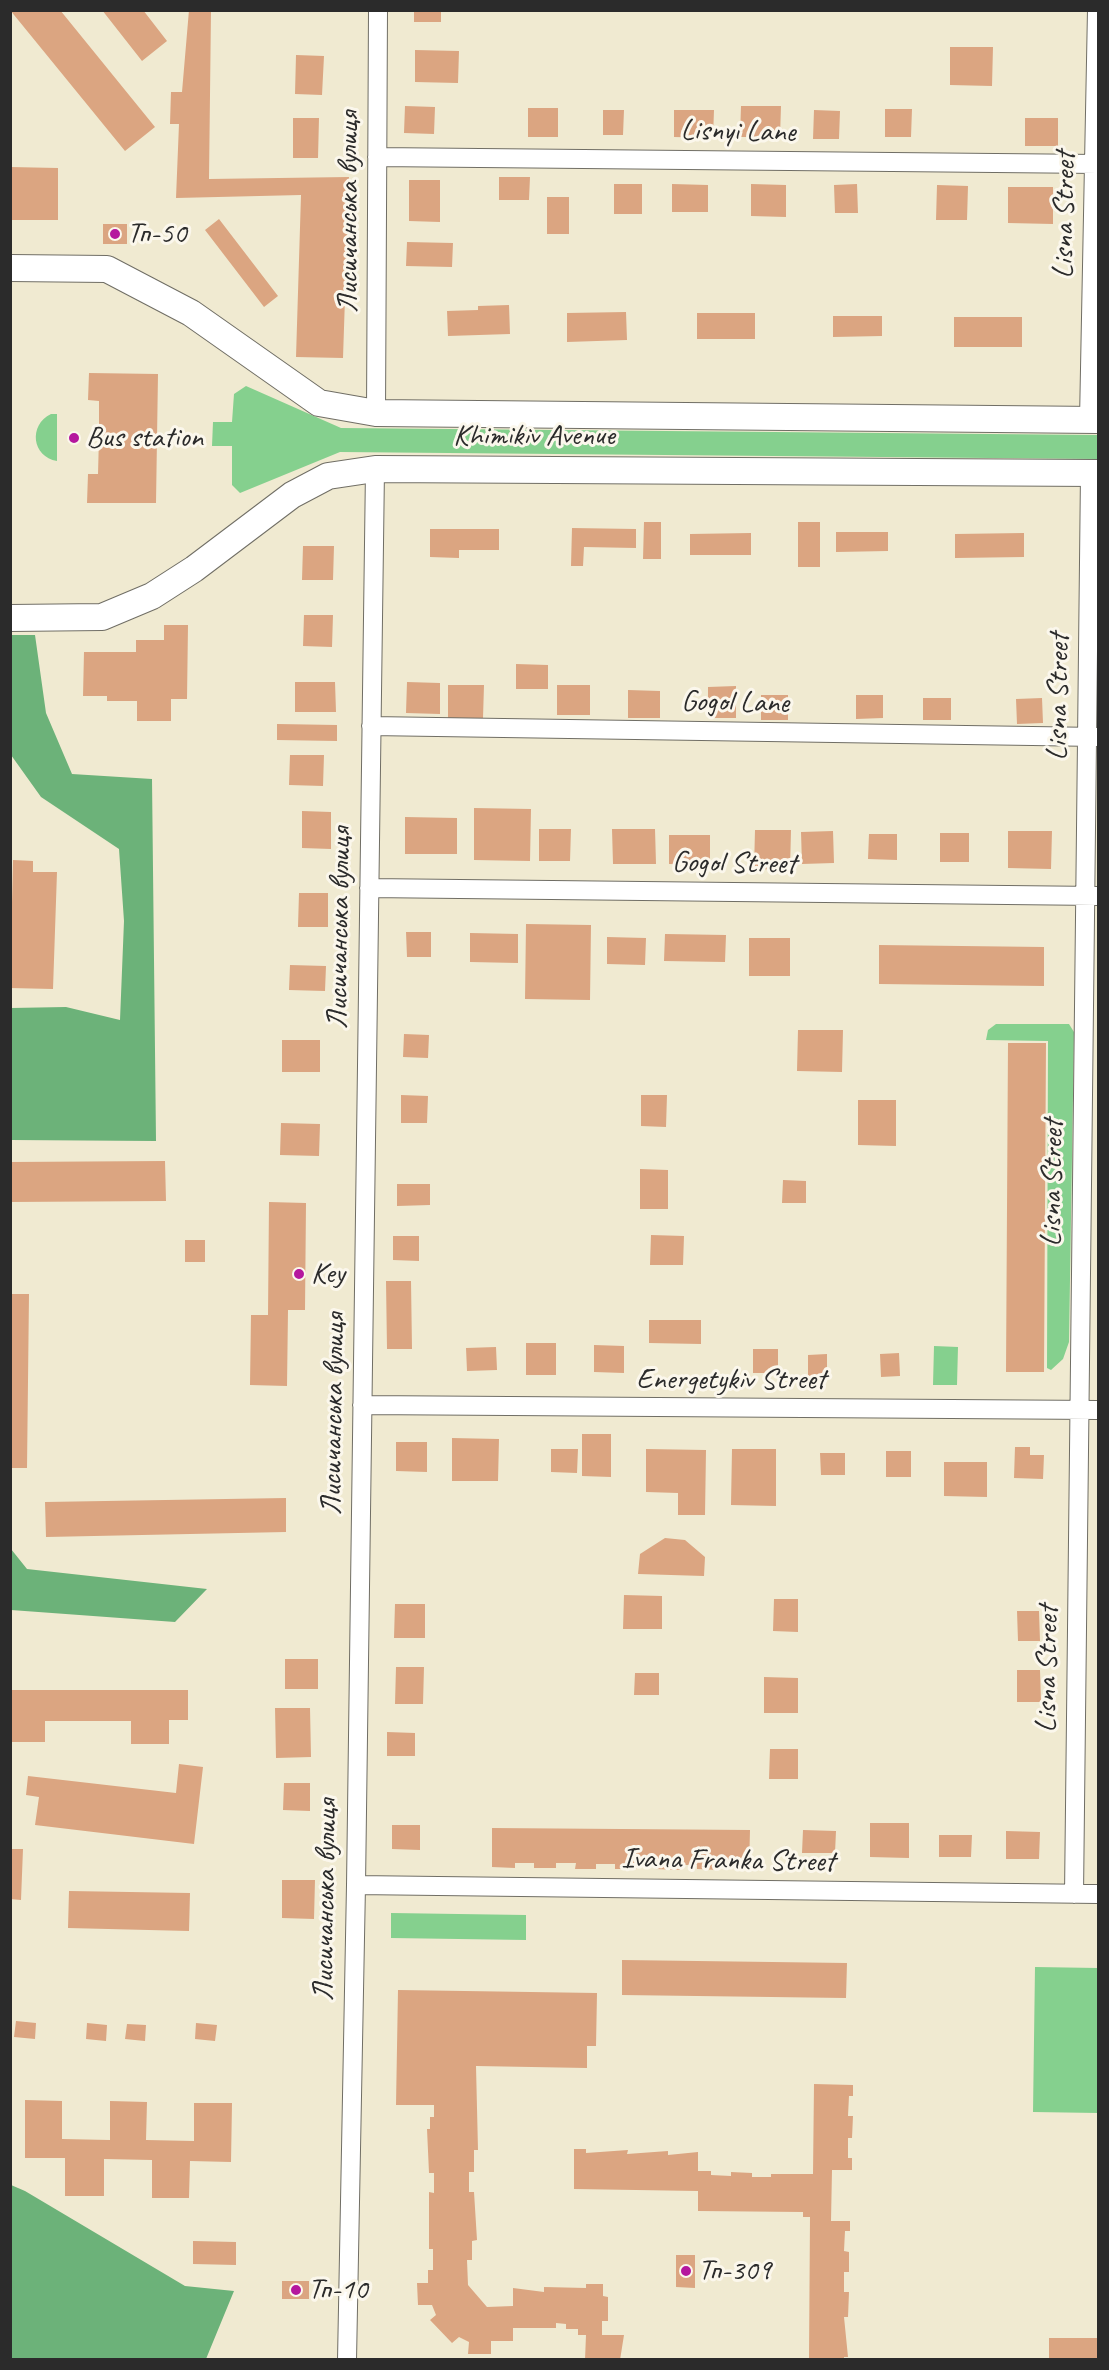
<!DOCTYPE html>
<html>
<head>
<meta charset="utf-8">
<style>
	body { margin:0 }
	#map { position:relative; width:1109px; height:2370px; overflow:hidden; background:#f0ead1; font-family:Caveat,sans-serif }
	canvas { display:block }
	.frame { position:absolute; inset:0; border:12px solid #2b2b2b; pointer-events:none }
</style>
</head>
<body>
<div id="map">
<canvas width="1109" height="2370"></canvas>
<div class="frame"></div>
</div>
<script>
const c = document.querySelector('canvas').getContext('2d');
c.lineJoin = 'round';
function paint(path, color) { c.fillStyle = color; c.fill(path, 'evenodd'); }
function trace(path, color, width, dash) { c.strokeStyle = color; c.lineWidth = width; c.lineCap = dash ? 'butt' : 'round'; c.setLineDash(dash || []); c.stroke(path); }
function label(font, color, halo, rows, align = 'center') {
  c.font = font + ' Caveat,sans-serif'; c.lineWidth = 6; c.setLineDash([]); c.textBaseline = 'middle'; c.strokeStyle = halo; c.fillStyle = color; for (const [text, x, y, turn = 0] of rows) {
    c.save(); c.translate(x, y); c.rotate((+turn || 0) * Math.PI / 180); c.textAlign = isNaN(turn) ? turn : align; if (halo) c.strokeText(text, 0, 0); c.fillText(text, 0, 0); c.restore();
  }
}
paint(new Path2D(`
	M246 386 341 428 1098 435V459L340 452 240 493 232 485V446H212L213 422H232L234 394Z
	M51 414H57V461C32 457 28 425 51 414Z
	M996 1024H1069L1074 1032 1069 1342 1063 1359 1051 1370 1047 1368 1048 1041 986 1040 988 1030Z
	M934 1346 958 1347 957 1385H933Z
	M391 1913 526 1915V1940L391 1938Z
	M1035 1967 1098 1968V2113L1033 2112Z`), '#85d08e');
paint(new Path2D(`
	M11 635H35L46 713 72 774 152 779 156 1141 11 1140V1008L66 1007 120 1020 124 921 119 849 41 797 11 755Z
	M11 1549 27 1569 207 1589 175 1622 11 1610Z
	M11 2185 25 2191 185 2286 234 2291 206 2359H11Z`), '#6cb279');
paint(new Path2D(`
	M10 10H60L155 127 125 151Z
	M102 10H143L167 41 142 61Z
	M189 10H211L209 179 349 177 343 358 296 357 301 195 176 198 179 124H170L171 92H182Z
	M414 10H441V22H414Z
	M950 47H993L992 86 950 85Z
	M415 50 459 51 458 83 415 82Z
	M296 55 324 56 322 95 295 94Z
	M405 106 435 107 434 134 404 133Z
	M741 106H781L780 137H740Z
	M528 108H558V137H528Z
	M885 109H912L911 137H885Z
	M603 110H624L623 135H603Z
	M674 110H714L713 138 674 137Z
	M814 110 840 111 839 139H813Z
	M293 118H319L318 158H293Z
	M1025 118H1058V146H1025Z
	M10 167 58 168V220H10Z
	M499 177H530L529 200H499Z
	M409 180H440V222L409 221Z
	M614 184H642V214H614Z
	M672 184 708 185V212H672Z
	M751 184 786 185V217L751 216Z
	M857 184 858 213H835L834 185Z
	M937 185 968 186 967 220H936Z
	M1008 187H1053V224L1008 223Z
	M547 197H569V234H547Z
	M219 219 278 296 264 307 205 230Z
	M103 224H127V244H103Z
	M407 242 453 243 452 267 406 266Z
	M509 305 510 334 448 336 447 311 478 310V306Z
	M626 312 627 340 567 342V313Z
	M697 313H755V339H697Z
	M833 316H882V336L833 337Z
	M954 317H1022V347H954Z
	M89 373 158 374 156 503H87L88 474H98L99 437V401L88 400Z
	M644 522H661V559H643Z
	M798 522H820V567H798Z
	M572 528 636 529V548L584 547 583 566H571Z
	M430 529H499V550H459V558L430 557Z
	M836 532H888V551L836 552Z
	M751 533V555H690V534Z
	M1024 533V557L955 558V534Z
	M303 546H334L333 580H302Z
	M304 615H333L332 647 303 646Z
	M164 625H188L187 699H171V721H137V701H107V696H83L84 652H136V640H164Z
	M516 664 548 665V689H516Z
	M295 682H335L336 712H295Z
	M407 682 440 683V714L406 713Z
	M448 685H484L483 718H448Z
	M557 685H590V715H557Z
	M736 686V718H708V687Z
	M628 690 660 691V718H628Z
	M761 695H788V720H761Z
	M856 695H883V718L856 719Z
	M923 698H951V720H923Z
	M1042 698 1043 723 1017 724 1016 699Z
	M277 724 337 725V741L277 740Z
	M290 755H324L323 786 289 785Z
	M474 808 531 809 530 861 474 860Z
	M302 811 331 812V849L302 848Z
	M405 817 457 818V854H405Z
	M539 829H571L570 861H539Z
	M612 829H655L656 864H613Z
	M755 830H791L790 870 754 869Z
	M833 831 834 863 802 864 801 832Z
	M1008 831H1052L1051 869 1008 868Z
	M940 833H969V862H940Z
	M869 834H897V860L868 859Z
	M669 835H710V865L669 864Z
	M13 860 33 861V872H57L53 989 10 988Z
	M299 893H328V927H298Z
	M526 924 591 925 590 1000 525 999Z
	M406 932H431V957H407Z
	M470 933 518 934V963L470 962Z
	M665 934 726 935 725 962 664 961Z
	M607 937 646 938 645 965 607 964Z
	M749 938H790V976H749Z
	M879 945 1044 947V986L879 984Z
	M290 965 326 966 325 991 289 990Z
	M798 1030H843L842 1072 797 1071Z
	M404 1034 429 1035 428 1058 403 1057Z
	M282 1040H320V1072H282Z
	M1008 1043H1046L1044 1372H1006Z
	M401 1095 428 1096 427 1123H401Z
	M641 1095H667L666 1127 641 1126Z
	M858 1100H896V1146L858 1145Z
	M281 1123 320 1124 319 1156 280 1155Z
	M165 1161 166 1201 10 1202V1162Z
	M640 1169 668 1170V1209H640Z
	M783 1180 806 1181V1203H782Z
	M397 1184H430V1205L397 1206Z
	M269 1202 306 1203 305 1310H288L287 1386 250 1385 251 1315H268Z
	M651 1235 684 1236 683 1265H650Z
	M393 1236H419V1261L393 1260Z
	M185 1240H205V1262H185Z
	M386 1281H411L412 1349H387Z
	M10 1294H29L27 1468H10Z
	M649 1320H701V1344L649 1343Z
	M526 1343H556V1375H526Z
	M594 1345 624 1346V1373L594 1372Z
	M496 1347 497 1370 467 1371 466 1348Z
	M753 1349H778V1373H753Z
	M899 1353 900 1376 881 1377 880 1354Z
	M827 1354V1375L808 1376V1355Z
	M582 1434H611V1477L582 1476Z
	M452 1438 499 1439 498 1481H452Z
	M396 1442H427V1472L396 1471Z
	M1015 1447H1030V1455H1044L1043 1479 1014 1478Z
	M551 1449H578L577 1473 551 1472Z
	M646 1449 706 1450 705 1515H678V1493L646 1492Z
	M732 1449H776V1506L731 1505Z
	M886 1451H911V1477H886Z
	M820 1453H845V1475H821Z
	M944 1462H987V1497L944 1496Z
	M286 1498V1532L46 1537 45 1502Z
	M665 1538 685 1540 705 1557 704 1576 638 1574 640 1554Z
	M624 1595 662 1596V1629H623Z
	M774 1599H798V1632L773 1631Z
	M395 1604H425V1638H394Z
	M1017 1611H1039L1040 1641H1018Z
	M285 1659H318V1689H285Z
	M396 1667H424L423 1704H395Z
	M1017 1670H1040L1041 1702H1017Z
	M635 1673H659V1695H634Z
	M764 1677 798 1678V1713H764Z
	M10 1690H188V1720H169V1744H131V1721H45V1742H10Z
	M275 1708H310L311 1757 276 1758Z
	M387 1732 415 1733V1756H387Z
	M770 1749H798V1779H769Z
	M179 1764 203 1767 194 1844 35 1825 39 1797 26 1795 28 1776 176 1793Z
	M284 1783H310V1811L283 1810Z
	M870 1823H909V1858L870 1857Z
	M392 1825H420V1850L392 1849Z
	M492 1828 750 1830 749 1870H739V1865H720L719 1870 697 1869V1865H680V1870L655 1869V1864H637V1869H615V1864H596V1869H575L576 1863H556V1868H534V1863H515V1868L492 1867Z
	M803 1830 836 1831 835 1853H802Z
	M1006 1831 1040 1832 1039 1859H1006Z
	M939 1835H972L971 1857H939Z
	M10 1849H23L21 1900 10 1899Z
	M282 1880H315L314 1919 282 1918Z
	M69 1891 190 1893 189 1931 68 1928Z
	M622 1960 847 1963 846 1998 622 1995Z
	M398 1990 597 1993 596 2046H587V2068L476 2066 478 2150H474V2172H469V2192H474L477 2240 472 2241V2260H467L468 2285 487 2307 513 2306V2288L544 2292V2287L586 2288V2284H603V2296L608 2297V2321H602V2335H624L620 2360H585L586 2335H578V2329H566V2324L556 2323V2328H513V2341H491V2354H468L469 2342 459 2337 452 2343 430 2320 436 2315 432 2305H418L417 2283H428V2270H433V2249H429V2192L434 2193V2173H429L427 2129H430V2117H434V2105H396Z
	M16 2021 36 2023 35 2039 14 2037Z
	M87 2023 107 2025 106 2041 86 2039Z
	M196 2023 217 2025 215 2041 195 2039Z
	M127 2024 146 2025 145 2041 125 2039Z
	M814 2084 853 2085V2096H849L848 2116H853L852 2138H848V2158H852V2170H832L831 2221H850V2231H845L844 2251 849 2252V2272H844V2292H849L848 2317H844L848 2357H844V2360H809L810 2217H803V2212L698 2211V2191L574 2189V2149H586V2153L628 2150 627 2154 668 2151V2155L698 2152V2171H711V2175L731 2176V2172L752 2173V2177H771V2174H813Z
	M25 2100 62 2101V2139L110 2140V2101L147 2102 146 2140 194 2141V2103H232L231 2162 190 2161 189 2198H152V2160L104 2159V2196H65V2158H25Z
	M193 2241 236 2242V2265L193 2264Z
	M676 2255H695V2288L676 2287Z
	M282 2281H309V2299H282Z
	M1049 2338H1098V2360H1049Z`), '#dba581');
const street = new Path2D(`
	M377 157 1098 164
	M376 413 378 10
	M1089 420 1097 10
	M371 726 1098 737
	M369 888 1098 896
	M362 1405 1098 1410
	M356 1885 1098 1894
	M1074 1894 1090 473
	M347 2360 356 1885 375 469`);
const secondary = new Path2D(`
	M10 268 107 269 191 313 319 403 376 413 1098 420
	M10 618 102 617 152 596 194 569 292 495 328 476 375 469 1098 473`);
trace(street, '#706e65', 20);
trace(secondary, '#706e65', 28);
trace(street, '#fff', 18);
trace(secondary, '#fff', 26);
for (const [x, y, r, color] of [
	[115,234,6,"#b5179e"],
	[74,438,6,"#b5179e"],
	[299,1274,6,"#b5179e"],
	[686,2271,6,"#b5179e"],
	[296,2290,6,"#b5179e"]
]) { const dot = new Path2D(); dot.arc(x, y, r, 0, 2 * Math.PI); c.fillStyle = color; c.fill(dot); trace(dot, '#fbf7ec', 2); }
label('30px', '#2b2b2b', '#fbf7ec', [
	["Lisnyi Lane",738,132,1],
	["Лисичанська вулиця",349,212,-90],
	["Lisna Street",1065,215,-89],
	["Khimikiv Avenue",534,436],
	["Lisna Street",1059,697,-89],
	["Gogol Lane",735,703,1],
	["Gogol Street",734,864,1],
	["Лисичанська вулиця",340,928,-89],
	["Lisna Street",1053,1183,-89],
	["Energetykiv Street",731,1380],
	["Лисичанська вулиця",334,1414,-89],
	["Lisna Street",1048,1669,-89],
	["Ivana Franka Street",728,1861,1],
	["Лисичанська вулиця",326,1900,-89]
]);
label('30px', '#2b2b2b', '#fbf7ec', [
	["Тп-50",127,234],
	["Bus station",86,438],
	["Key",311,1274],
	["Тп-309",698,2271],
	["Тп-10",308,2290]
], 'left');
</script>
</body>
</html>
